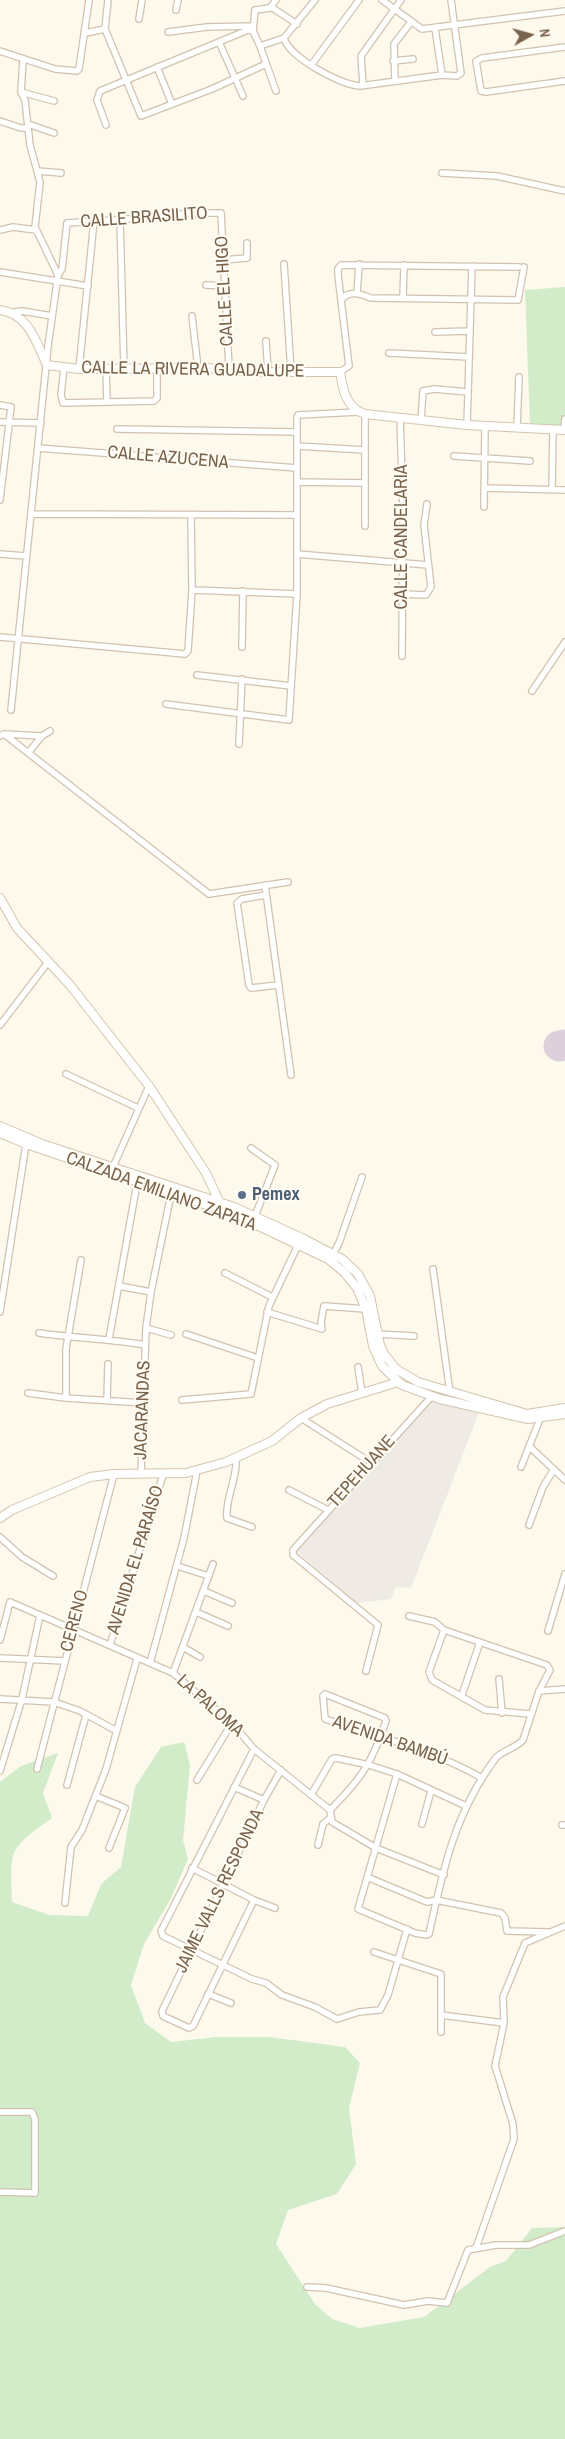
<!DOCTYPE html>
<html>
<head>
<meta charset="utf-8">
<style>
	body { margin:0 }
	#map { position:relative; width:565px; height:2439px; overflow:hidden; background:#fdf9ec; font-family:"Archivo Narrow",sans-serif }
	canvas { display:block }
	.north { position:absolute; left:505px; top:10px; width:50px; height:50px; -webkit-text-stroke:4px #fffcf3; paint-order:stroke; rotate:83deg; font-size:14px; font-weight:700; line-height:20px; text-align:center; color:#7a634d }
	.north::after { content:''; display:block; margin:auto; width:18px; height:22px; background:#7a634d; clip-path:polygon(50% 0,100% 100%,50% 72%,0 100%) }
</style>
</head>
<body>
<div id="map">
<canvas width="565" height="2439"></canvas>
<div class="north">N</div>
</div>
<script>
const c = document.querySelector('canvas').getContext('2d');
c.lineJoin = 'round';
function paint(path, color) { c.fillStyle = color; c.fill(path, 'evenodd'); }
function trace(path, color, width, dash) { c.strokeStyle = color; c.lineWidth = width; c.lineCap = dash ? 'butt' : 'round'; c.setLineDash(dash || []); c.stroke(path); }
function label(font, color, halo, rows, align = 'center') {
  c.font = font + ' "Archivo Narrow",sans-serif'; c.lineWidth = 4; c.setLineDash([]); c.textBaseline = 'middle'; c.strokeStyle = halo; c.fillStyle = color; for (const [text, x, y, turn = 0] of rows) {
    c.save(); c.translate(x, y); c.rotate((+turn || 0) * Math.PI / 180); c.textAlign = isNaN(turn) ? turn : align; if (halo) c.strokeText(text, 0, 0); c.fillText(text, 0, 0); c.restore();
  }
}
paint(new Path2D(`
	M435 1399 480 1410 411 1588 396 1587 391 1599 357 1603 295 1550 371 1464Z`), '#efebe4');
paint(new Path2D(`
	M565 287V427L530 425 525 290Z
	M184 1742 190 1765 183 1840 188 1859 170 1900 144 1944 131 1985 145 2023 171 2042 217 2037H269L345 2047 360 2063 349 2108 356 2164 337 2194 288 2210 276 2244 315 2304 332 2319 360 2328 424 2317 490 2267 506 2261 532 2228 565 2227V2439H0V1782L21 1766 58 1753 43 1793 52 1818C7 1850 11 1848 12 1902L49 1915 88 1916 101 1884 121 1867 135 1787 161 1747Z`), '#d2ecc9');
trace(new Path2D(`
	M559 1046 565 1045`), '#ded0da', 31);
const street = new Path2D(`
	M108 0 105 29 141 116 212 89 266 64
	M382 0 422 29 565 11
	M271 7 297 24
	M176 10 178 0
	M139 19 142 0
	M435 28 442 75
	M168 32 207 27 253 26
	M85 33 105 29
	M284 38C289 57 340 85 360 86L442 75 457 76 461 73 451 0
	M219 42 243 96
	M260 46 253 31 255 10 270 8 276 0
	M565 47 482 58 476 61 481 91 486 92 565 81
	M0 51 55 69 77 71 79 69 89 0
	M23 60 21 92 25 100 30 145 40 182 35 227 58 275
	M393 61 413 59
	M312 64 359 0
	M157 67 172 104
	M395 81 394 44 411 22
	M363 84 361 56 401 0
	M276 91 260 46 284 38 315 0
	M21 92 54 101
	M0 121 21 128H28
	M28 124 54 133
	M106 125 97 100 100 91 248 30 253 31
	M38 171 61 173
	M442 173 497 176 565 191
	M120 219 124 369
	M0 230 13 227 36 230
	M223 260 247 258V243
	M284 264 291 371
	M0 272 88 286
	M206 285 226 286
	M357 293 359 264
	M403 298 404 265
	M342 299C350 290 360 294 371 298L518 300 524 267
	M14 312 22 311 52 316
	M192 316 198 368
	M435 332 470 331
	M266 341 268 372
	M389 353 469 357
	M64 368 61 395 63 403 154 401 157 398V368
	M79 369 94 221
	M106 369 107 401
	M340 372 349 366 338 275V269L341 265 519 267
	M0 405 11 407 0 500
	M400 418 403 510 402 656
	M421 420 423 391 434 389 468 392
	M0 422 41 423
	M467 425 472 266
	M517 427 519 377
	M117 429 297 432
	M564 430 565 419
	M297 446 365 450
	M38 448 297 468
	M454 456 530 461
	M297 482 365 483
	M484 488 565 490
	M552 489 553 429
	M484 507 485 426
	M31 514 296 515
	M365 526V414
	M0 554 26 556
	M297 554 428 565
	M192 590 297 594
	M402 594 426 595 431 587 424 525 427 504
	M0 637 185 654 188 651 192 590 191 515
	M242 647 243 591
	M197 675 291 686
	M532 691 565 642
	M166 704 289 720 297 594V418L298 415 358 412
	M11 710 48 346 58 275 62 269 67 223 158 217 190 213H221L229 368
	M4 734 209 894 288 882
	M0 736 4 734 42 736
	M239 744 242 679
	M28 753 42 736 50 731
	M265 885 291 1075
	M266 895 242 899 237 903 249 985 251 988 279 985
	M0 1025 49 961
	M66 1074 138 1108
	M251 1148 275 1165 255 1216
	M113 1167 149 1086
	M333 1254 339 1243 362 1177
	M433 1269 450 1393
	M225 1273 272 1297
	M119 1286 151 1292
	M0 1312 26 1144
	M267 1312 322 1329 321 1322 324 1306 366 1309
	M146 1328 171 1335
	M39 1333C74 1338 110 1339 145 1345
	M186 1334 258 1358
	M377 1334 414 1336
	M109 1339 138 1178
	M358 1367 362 1393
	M28 1393 66 1398 144 1403
	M66 1398V1349L81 1260
	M182 1400 251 1394 269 1306 298 1245
	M107 1401 108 1364
	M301 1418 370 1462
	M529 1446 565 1480
	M236 1458C238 1478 225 1497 227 1518L252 1527
	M521 1467 540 1419
	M141 1474 146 1328 151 1292 171 1194
	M289 1490 328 1510
	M529 1525 543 1487 554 1469
	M0 1537 22 1557 53 1576
	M177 1566 209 1576
	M204 1591 232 1603
	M196 1612 228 1626
	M409 1616 435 1622 444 1630 547 1665 550 1670 539 1691
	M444 1630 429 1672 432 1680 485 1710 530 1714
	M548 1631 565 1574
	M0 1640 10 1602 173 1673 232 1723 254 1749 330 1810
	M110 1645 163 1475
	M183 1647 200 1657
	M0 1658 65 1661
	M150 1663 184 1538 197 1471
	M366 1671 378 1625 293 1555V1550L432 1396
	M173 1673 213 1564
	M499 1679 502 1713
	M462 1695 480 1642
	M0 1699 54 1702 80 1711 115 1730
	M254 1749 161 1931 163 1936 252 1979 266 1983 282 1995 315 2007 337 2019 359 2012 380 2010 388 1995 407 1929
	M37 1769 114 1474
	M0 1771 22 1699 40 1615
	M397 1774 358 1909 415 1933 426 1935 429 1934C443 1869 455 1813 495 1759 502 1750 515 1749 523 1740L539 1691 565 1689
	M197 1780 232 1723
	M67 1785 86 1715
	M234 1787 264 1800
	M311 1795 332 1759 336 1758 369 1765 397 1774 466 1806
	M96 1796 125 1808 109 1848
	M330 1810C361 1779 372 1763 386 1721L385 1718 325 1694 323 1696 325 1719C378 1737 433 1750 482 1778
	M330 1810 332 1822 376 1848 444 1875
	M422 1824 431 1791
	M562 1825H565
	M318 1845 323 1824 330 1818
	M192 1868 254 1900 275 1908
	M367 1877 427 1902 436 1900 501 1913 505 1918 507 1931 548 1932
	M254 1900 193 2026 189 2028 163 2016 162 2011 264 1800 281 1770
	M65 1903 71 1847 82 1830 106 1769 137 1659
	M374 1952 441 1974V2032
	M208 1994 231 2003
	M441 2015 504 2023
	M0 2112H32L35 2119V2193L0 2192
	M476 2248 514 2139 513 2124 495 2066 504 2023 503 1997 525 1943 565 1926
	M307 2287 326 2288 404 2305 428 2301 447 2303 468 2250 496 2245H529L565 2231`);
const secondary = new Path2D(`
	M0 310C29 314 36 342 47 365L79 369 207 368 268 372H340C343 390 346 408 365 414L467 425 565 430
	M0 898 17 928 70 985 149 1086 206 1173 219 1201
	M0 1126 42 1144 234 1207 304 1239 342 1259 358 1274 370 1296 380 1345 384 1354 396 1369 418 1382 527 1414 565 1408
	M0 1133 26 1144 233 1214 328 1259 344 1272 357 1288 366 1309 373 1346 382 1366 402 1385 440 1399 528 1419 565 1414
	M0 1518 12 1510 90 1477 114 1474 186 1473 226 1462 272 1441 301 1418 327 1404 398 1382`);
trace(street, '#d1c2b0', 8);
trace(secondary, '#d4c4ae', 10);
trace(street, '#fff', 5.5);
trace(secondary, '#fff', 8);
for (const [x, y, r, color] of [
	[242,1195,5,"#5c6f8a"]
]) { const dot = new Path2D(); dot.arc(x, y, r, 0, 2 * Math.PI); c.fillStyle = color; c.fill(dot); trace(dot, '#fffcf3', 2); }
label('18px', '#7a634d', '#fffcf3', [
	["CALLE BRASILITO",144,218,-4],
	["CALLE EL HIGO",225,291,-93],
	["CALLE LA RIVERA GUADALUPE",193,370,1],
	["CALLE AZUCENA",168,458,5],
	["CALLE CANDELARIA",402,537,-90],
	["CALZADA EMILIANO ZAPATA",161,1192,20],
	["JACARANDAS",143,1410,-88],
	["TEPEHUANE",362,1472,-48],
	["AVENIDA EL PARAÍSO",136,1560,-73],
	["CERENO",75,1621,-75],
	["LA PALOMA",210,1706,42],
	["AVENIDA BAMBÚ",390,1741,19],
	["JAIME VALLS RESPONDA",220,1891,-64]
]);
label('bold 18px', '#4e5e75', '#fffcf3', [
	["Pemex",252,1195]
], 'left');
</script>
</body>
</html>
